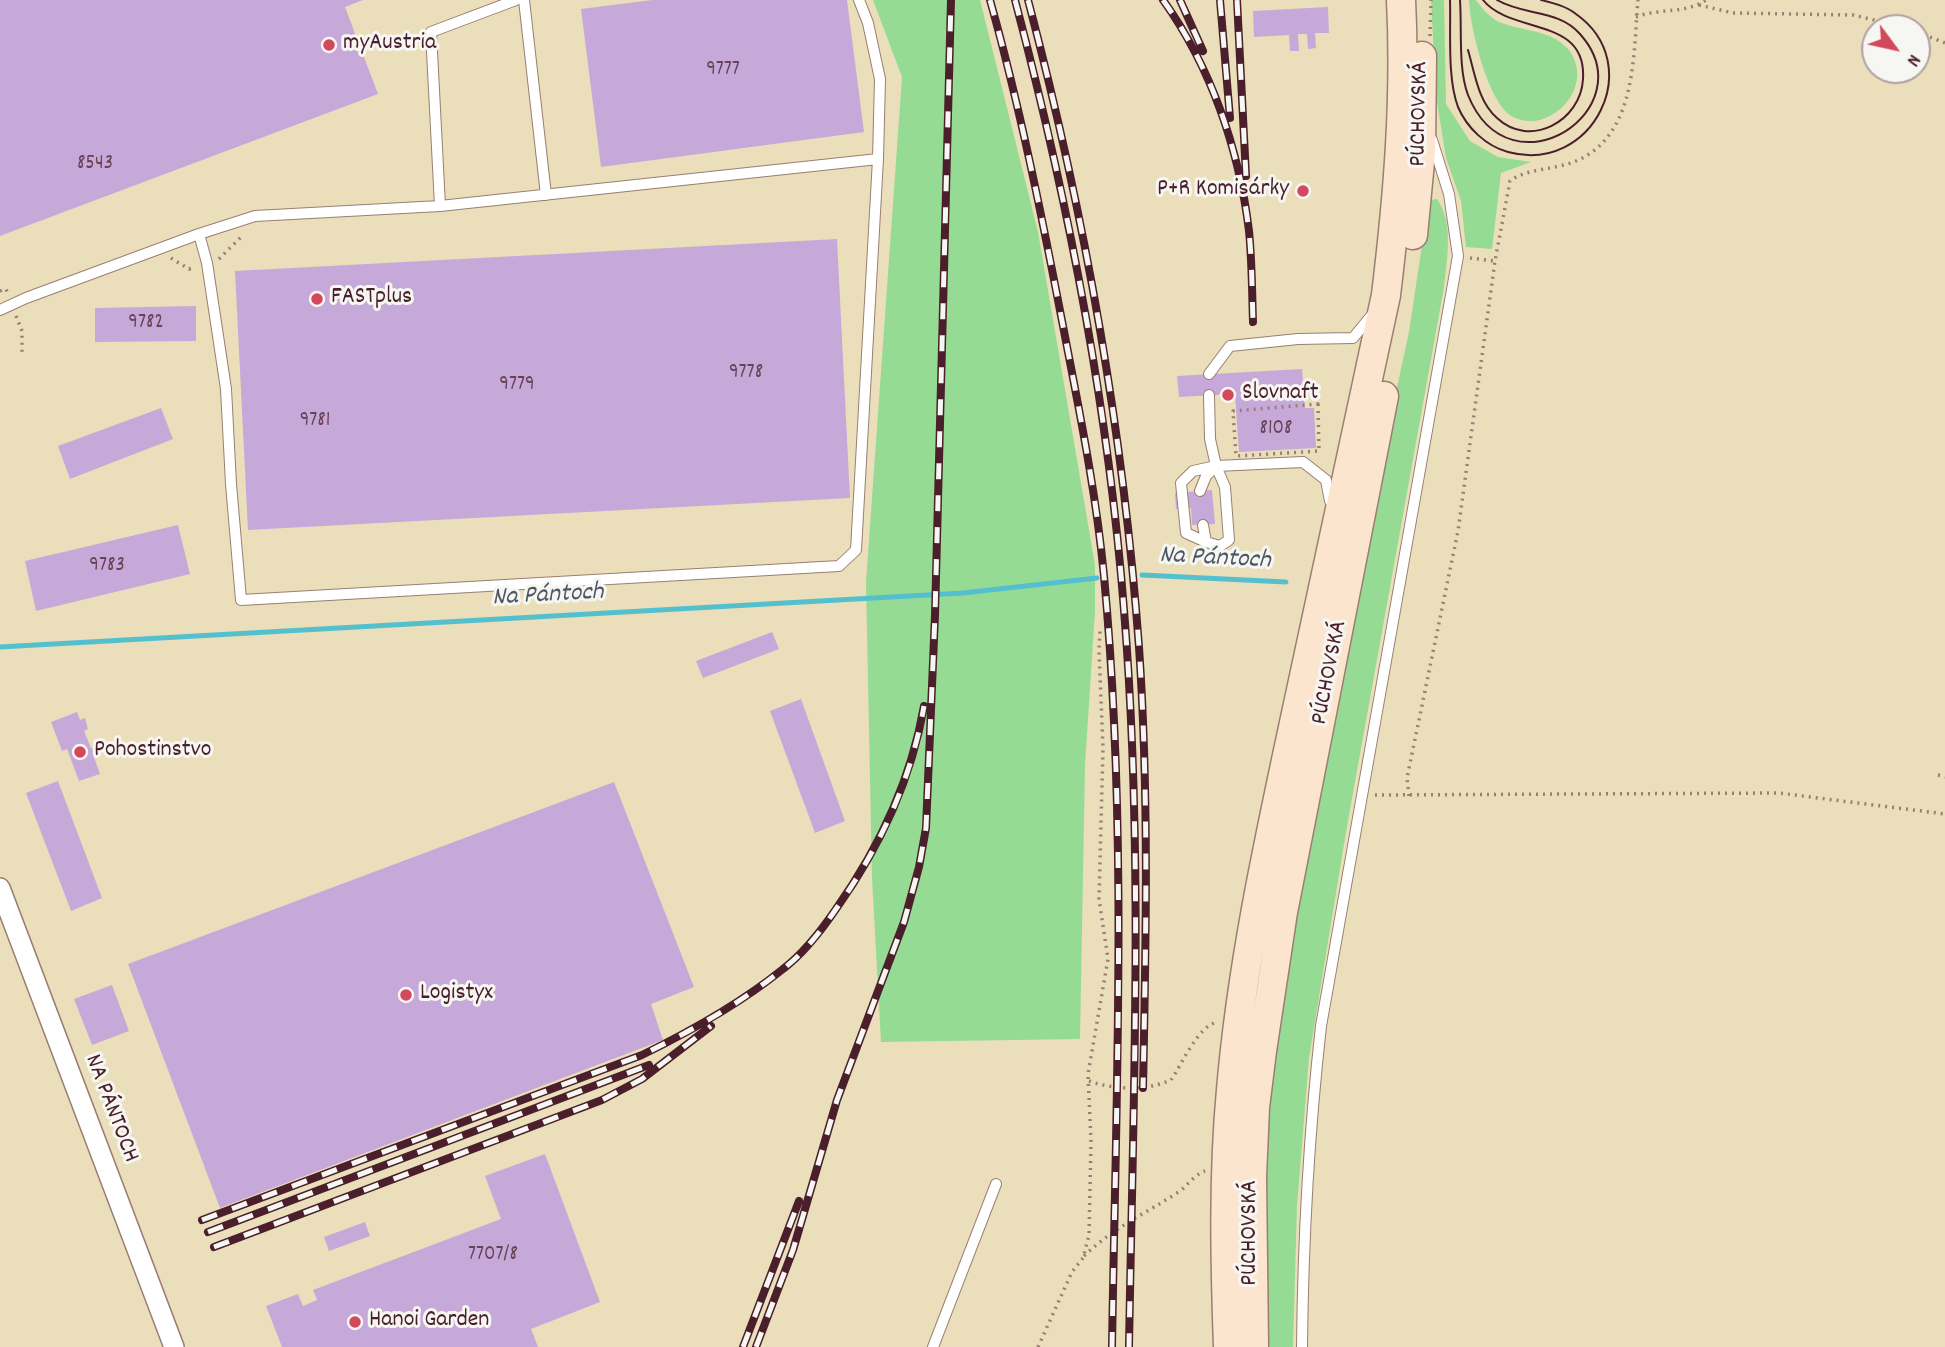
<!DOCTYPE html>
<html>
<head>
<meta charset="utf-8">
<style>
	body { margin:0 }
	#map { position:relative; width:1945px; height:1347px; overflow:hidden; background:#ebdebb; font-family:Dekko,sans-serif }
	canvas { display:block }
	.north { position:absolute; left:1861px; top:14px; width:70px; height:70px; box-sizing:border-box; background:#f6f6f2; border:2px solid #b1a0a2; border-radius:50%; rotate:123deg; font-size:19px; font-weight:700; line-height:28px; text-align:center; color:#4a1f2b }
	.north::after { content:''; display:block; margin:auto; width:24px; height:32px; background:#d1495b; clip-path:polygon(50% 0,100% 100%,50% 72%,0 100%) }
</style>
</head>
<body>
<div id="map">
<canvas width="1945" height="1347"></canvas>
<div class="north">N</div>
</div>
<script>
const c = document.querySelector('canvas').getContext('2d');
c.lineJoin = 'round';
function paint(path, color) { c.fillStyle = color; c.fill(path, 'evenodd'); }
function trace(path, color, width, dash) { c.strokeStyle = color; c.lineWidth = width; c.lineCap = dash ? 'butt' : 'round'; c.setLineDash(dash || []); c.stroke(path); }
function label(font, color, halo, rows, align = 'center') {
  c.font = font + ' Dekko,sans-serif'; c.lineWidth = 6; c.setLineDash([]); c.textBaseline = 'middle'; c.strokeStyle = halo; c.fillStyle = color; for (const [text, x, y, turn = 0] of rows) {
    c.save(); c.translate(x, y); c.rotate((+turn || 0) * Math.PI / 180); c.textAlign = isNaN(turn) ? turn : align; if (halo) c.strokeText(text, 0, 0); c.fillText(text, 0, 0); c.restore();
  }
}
paint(new Path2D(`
	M873 0H980L1038 232 1095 565V611L1085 765 1080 1039 881 1042 872 878 866 582 902 77Z
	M1431 0H1444L1446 104 1470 141 1498 157 1531 162 1501 173 1492 249 1466 247 1461 201 1446 158 1436 96Z
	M1469 0H1476C1482 8 1489 17 1499 22 1523 32 1555 29 1571 53 1594 90 1548 135 1513 117 1488 104 1470 27 1469 0Z
	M1437 199C1454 223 1447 259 1444 287L1346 832 1309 1058 1297 1206 1293 1347H1265L1261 1205 1269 1074 1283 971 1377 480 1409 332 1428 205 1431 200Z`), '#96db93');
trace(new Path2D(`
	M1142 575 1286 582
	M0 647 963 593 1097 578`), '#54c0ce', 5);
paint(new Path2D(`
	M0 0H363L345 7 378 94 0 236Z
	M652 0H847L864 132 601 167 581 9Z
	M1328 7 1329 33H1315L1316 48 1308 49 1307 34H1298L1299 51H1290L1289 35 1254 37 1253 11Z
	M837 239 850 498 248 530 235 271Z
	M196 306V341L95 342V308Z
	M1302 369 1305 408H1314L1316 448 1239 452 1235 394 1179 397 1177 376Z
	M161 408 173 439 70 479 58 446Z
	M1212 490 1215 524 1192 525 1191 508 1176 509 1175 493Z
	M178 525 190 574 36 611 25 561Z
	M772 632 779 649 703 678 696 661Z
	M801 699 845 821 815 833 770 711Z
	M77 712 80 720 85 718 88 729 84 731 91 748H93L96 756 94 757 100 774 79 781 67 749 62 751 51 722Z
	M58 781 102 898 71 911 26 793Z
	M614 782 694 987 651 1004 663 1040 220 1208 128 964Z
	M112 985 129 1031 92 1045 74 999Z
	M545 1154 600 1302 531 1329 538 1347H282L266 1306 298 1294 303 1306 317 1300 313 1290 501 1219 485 1176Z
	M365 1222 370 1236 329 1251 324 1237Z`), '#c7a9d9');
const service = new Path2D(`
	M524 0 546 195
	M859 0 868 23 880 79 878 159
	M199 234 207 263 226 389 231 484 241 600 839 566 856 550 878 159 440 206
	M0 310 26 298 199 234 255 216 440 206 431 32 516 0
	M1209 374 1230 346 1298 339 1353 338 1372 315
	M1209 395 1210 439 1216 466 1303 462 1326 480 1330 501
	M1200 491 1206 476 1216 466
	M1203 525 1206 542 1220 546 1229 540 1225 487 1216 466
	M1206 542 1186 533 1181 483 1193 471 1216 466
	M933 1347 996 1184
	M1302 1347C1303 1240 1309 1133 1321 1026L1458 256 1449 194 1432 140`);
const minor = new Path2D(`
	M0 888 174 1347`);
const secondary = new Path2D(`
	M1413 235 1421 151 1422 56
	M1228 1347C1225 1261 1223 1175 1231 1090 1242 961 1270 835 1297 709 1326 571 1356 433 1386 295 1398 196 1406 99 1401 0
	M1254 1347 1252 1177 1255 1107 1262 1051 1283 912 1384 396`);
trace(service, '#9a7e73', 12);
trace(minor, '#9a7e73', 22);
trace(secondary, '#9a7e73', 31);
trace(new Path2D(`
	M1699 5 1733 13 1853 15 1908 28
	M1636 17C1659 8 1686 14 1706 0
	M1917 32 1945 43
	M1430 36 1431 0
	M171 258 189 269 195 267
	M1470 258 1495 261 1510 181C1527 168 1555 170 1576 161 1637 135 1633 56 1638 0
	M219 259 243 235
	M0 291 6 289 8 295
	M16 316 22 331V354
	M1318 404 1319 451 1236 456 1233 411Z
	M1938 775 1945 777
	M1375 795 1779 793 1945 814
	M1409 796 1407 778 1458 531 1495 261
	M1089 1081C1114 1090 1146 1091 1171 1080 1182 1064 1199 1024 1218 1022
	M1084 1256C1114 1227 1145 1214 1180 1191 1189 1184 1194 1175 1205 1171
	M1038 1347 1072 1272 1083 1258 1089 1235 1091 1142 1088 1074 1108 959 1099 899 1103 748 1099 651 1100 629`), '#9a7e73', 3.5, [2, 5]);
trace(service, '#fff', 10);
trace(minor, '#fff', 19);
trace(secondary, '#fce5cf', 28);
trace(new Path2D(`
	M1450 0C1451 31 1447 78 1458 107 1467 128 1486 146 1508 152 1592 175 1648 65 1576 14 1566 6 1553 3 1541 0
	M1460 0C1462 29 1458 69 1468 95 1510 199 1647 109 1580 34 1558 9 1524 16 1497 0
	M1468 50C1475 74 1478 101 1497 118 1530 149 1581 121 1583 79 1587 16 1511 35 1483 0`), '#4a1f2b', 2);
const rail = new Path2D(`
	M990 0C1020 107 1042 217 1063 326 1079 409 1096 492 1104 576 1128 832 1116 1091 1112 1347
	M1015 0C1068 200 1108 404 1124 610 1144 855 1133 1102 1129 1347
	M1028 0C1084 212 1123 428 1139 647 1149 793 1146 941 1143 1088
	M1163 0C1211 67 1239 149 1249 231 1252 261 1252 292 1253 322
	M1180 0 1203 51
	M1220 0 1230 118
	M1237 0 1246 176
	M202 1220 642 1055C691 1031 741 1003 783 969 804 953 821 931 836 909 880 847 911 781 924 706
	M208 1232 649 1065
	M214 1247 602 1100 642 1079 711 1026
	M743 1347 799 1201
	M756 1347 793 1250 837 1100 904 922 919 867 926 828 935 615 951 0`);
trace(rail, '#4a1f2b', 8);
trace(rail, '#f6f6f2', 5, [16]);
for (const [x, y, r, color] of [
	[329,45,7,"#d1495b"],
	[1303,191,7,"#d1495b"],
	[317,299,7,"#d1495b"],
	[1228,395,7,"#d1495b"],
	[80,752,7,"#d1495b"],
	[406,995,7,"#d1495b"],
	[355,1322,7,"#d1495b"]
]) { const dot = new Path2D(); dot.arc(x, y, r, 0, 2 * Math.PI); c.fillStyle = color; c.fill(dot); trace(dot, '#f6f6f2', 2.5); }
label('21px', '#694256', null, [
	["9777",723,71],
	["8543",95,165],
	["9782",146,324],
	["9778",746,374],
	["9779",517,386],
	["9781",315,422],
	["8108",1276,430],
	["9783",107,567],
	["7707/8",493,1256]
]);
label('24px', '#4a1f2b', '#f6f6f2', [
	["myAustria",343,45],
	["P+R Komisárky",1289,191,"right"],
	["FASTplus",331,299],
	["Slovnaft",1242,395],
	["Pohostinstvo",94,752],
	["Logistyx",420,995],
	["Hanoi Garden",369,1322]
], 'left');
label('24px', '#4a1f2b', '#f6f6f2', [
	["PÚCHOVSKÁ",1421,114,-89],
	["PÚCHOVSKÁ",1331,673,-79],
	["NA PÁNTOCH",110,1109,69],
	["PÚCHOVSKÁ",1252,1233,-90]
]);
label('italic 26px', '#4e5764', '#f6f6f2', [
	["Na Pántoch",1215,560,3],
	["Na Pántoch",548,597,-3]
]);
</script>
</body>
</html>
